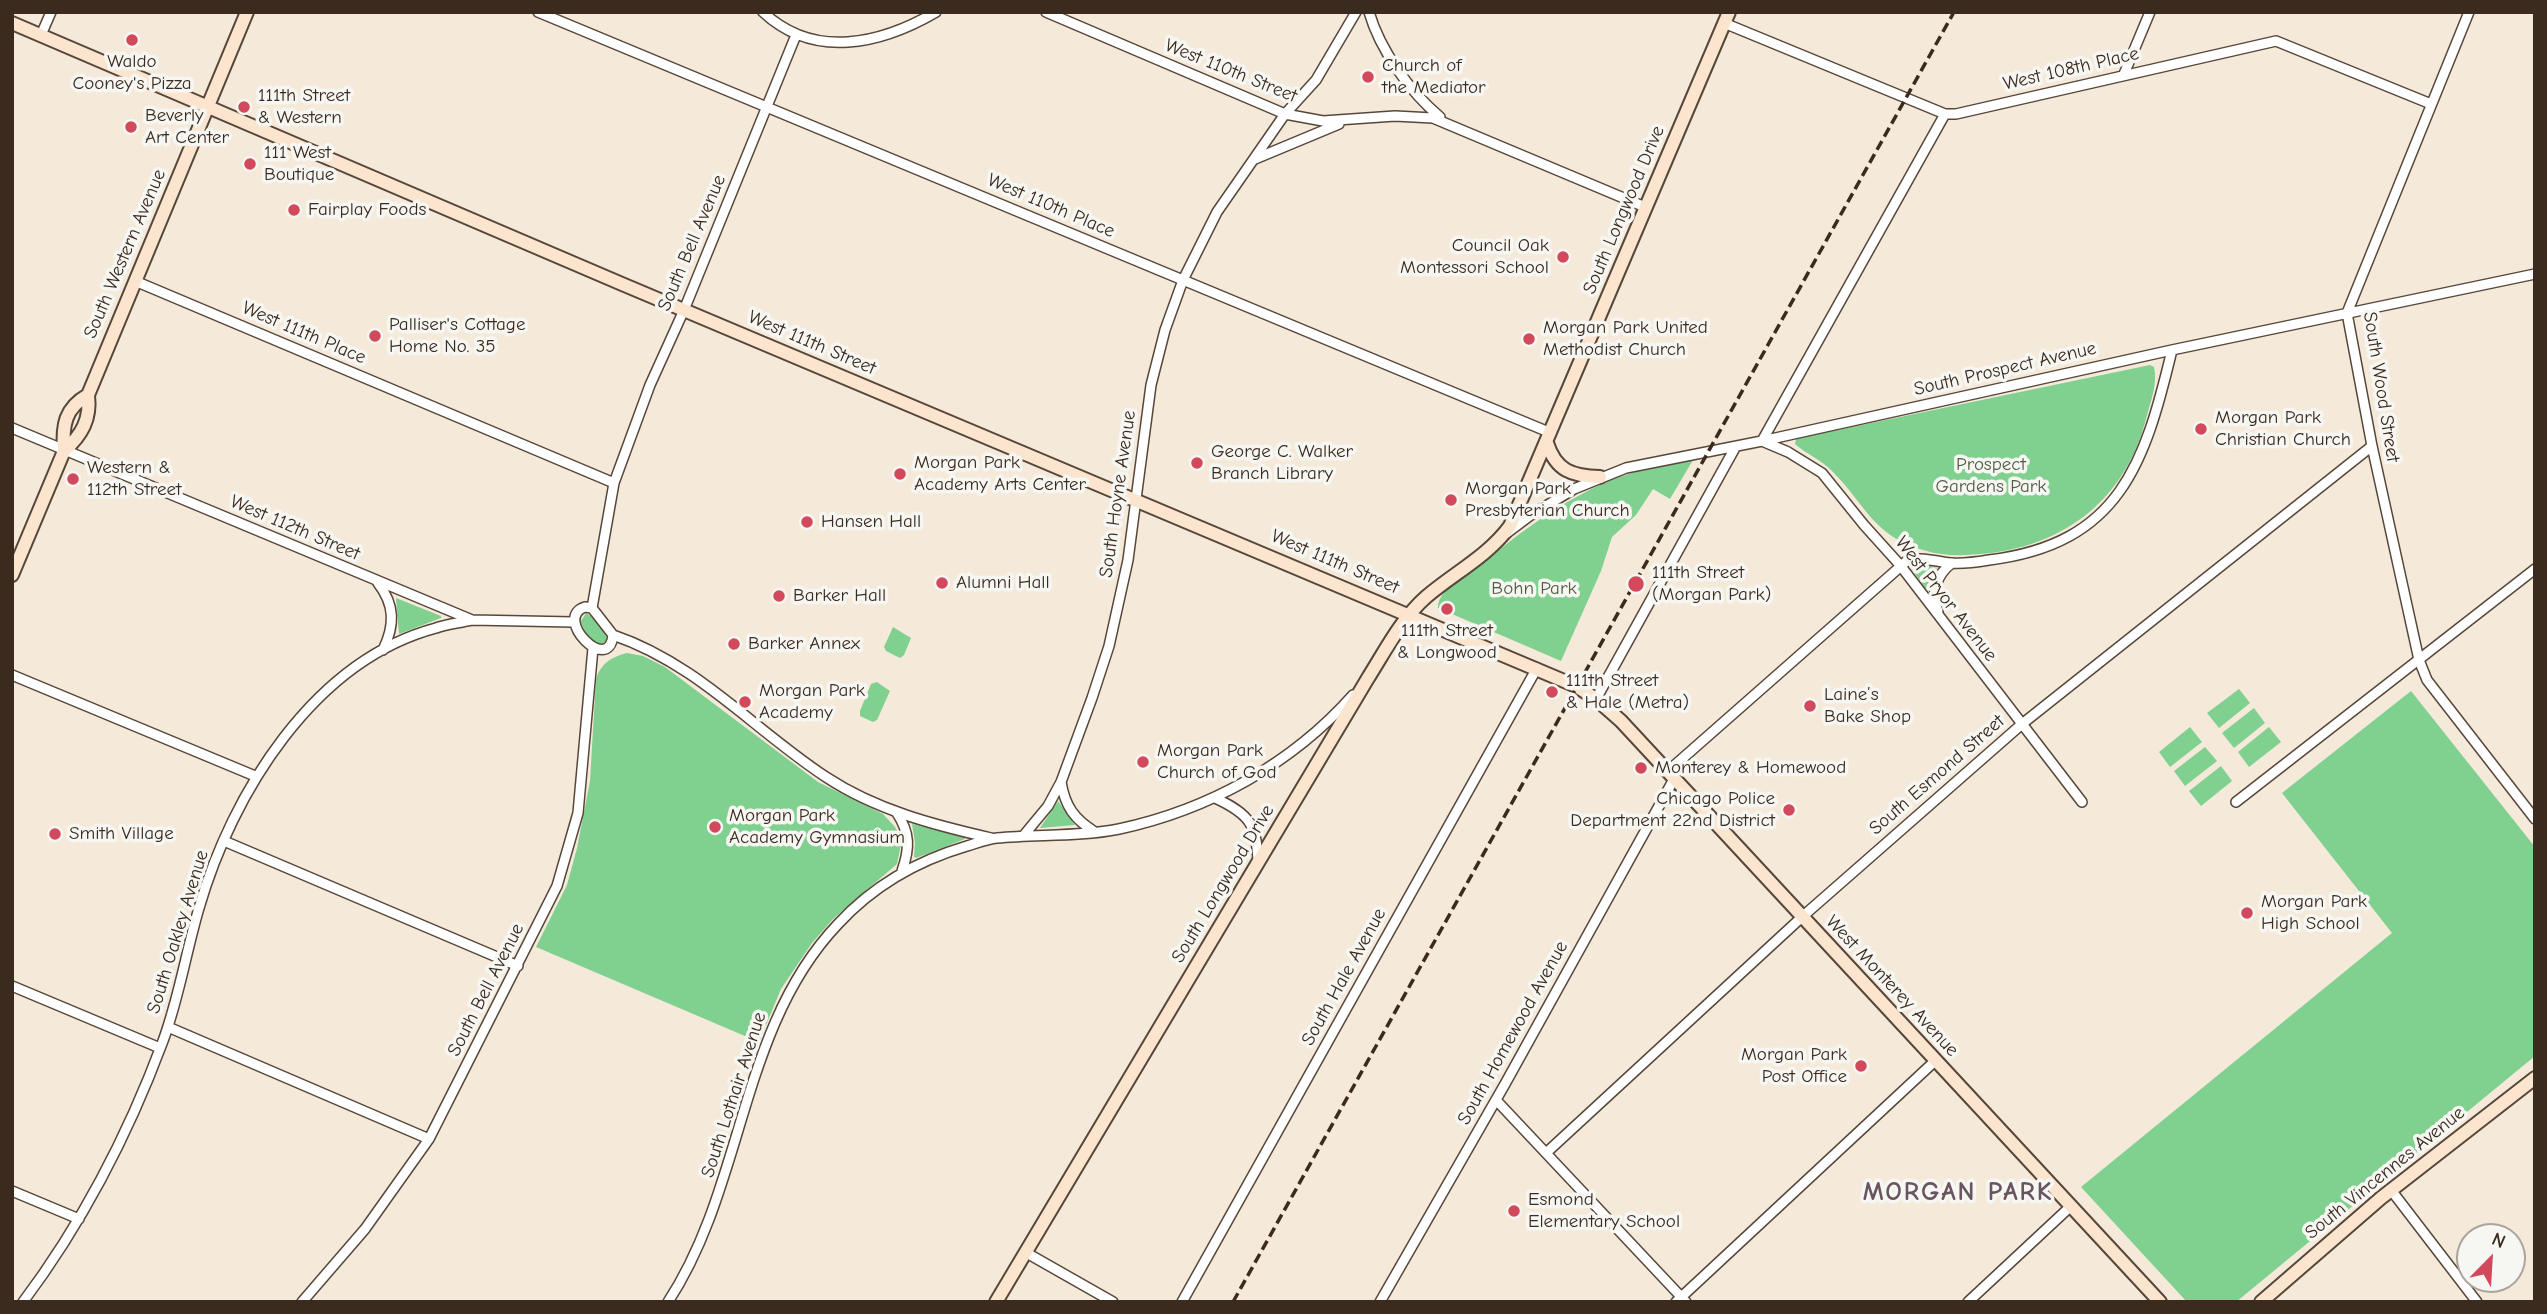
<!DOCTYPE html>
<html>
<head>
<meta charset="utf-8">
<style>
	body { margin:0 }
	#map { position:relative; width:2547px; height:1314px; overflow:hidden; background:#f5e9d9; font-family:"Comic Neue",sans-serif }
	canvas { display:block }
	.frame { position:absolute; inset:0; border:14px solid #3b2a1e; pointer-events:none }
	.north { position:absolute; left:2456px; top:1223px; width:70px; height:70px; box-sizing:border-box; background:#f6f6f2; border:2px solid #aba49d; border-radius:50%; rotate:24deg; font-size:19px; font-weight:700; line-height:28px; text-align:center; color:#3b2a1e }
	.north::after { content:''; display:block; margin:auto; width:24px; height:32px; background:#d1495b; clip-path:polygon(50% 0,100% 100%,50% 72%,0 100%) }
</style>
</head>
<body>
<div id="map">
<canvas width="2547" height="1314"></canvas>
<div class="frame"></div>
<div class="north">N</div>
</div>
<script>
const c = document.querySelector('canvas').getContext('2d');
c.lineJoin = 'round';
function paint(path, color) { c.fillStyle = color; c.fill(path, 'evenodd'); }
function trace(path, color, width, dash) { c.strokeStyle = color; c.lineWidth = width; c.lineCap = dash ? 'butt' : 'round'; c.setLineDash(dash || []); c.stroke(path); }
function label(font, color, halo, rows, align = 'center') {
  c.font = font + ' "Comic Neue",sans-serif'; c.lineWidth = 7; c.setLineDash([]); c.textBaseline = 'middle'; c.strokeStyle = halo; c.fillStyle = color; for (const [text, x, y, turn = 0] of rows) {
    c.save(); c.translate(x, y); c.rotate((+turn || 0) * Math.PI / 180); c.textAlign = isNaN(turn) ? turn : align; if (halo) c.strokeText(text, 0, 0); c.fillText(text, 0, 0); c.restore();
  }
}
paint(new Path2D(`
	M2150 365 2154 367C2158 384 2150 403 2146 419 2125 500 2064 547 1981 554 1962 556 1942 556 1923 550 1873 536 1866 505 1833 472 1822 460 1806 454 1795 444L1796 439 1799 438Z
	M1693 460 1670 499 1653 489 1636 515 1612 537 1601 571 1561 661 1438 608C1437 592 1458 583 1469 574 1513 538 1557 503 1609 481 1636 470 1665 465 1693 460Z
	M1918 562 1937 568 1928 588H1925L1911 568 1913 563Z
	M396 598 441 616V618L399 634Z
	M586 613C595 617 605 630 607 639L603 644C591 644 583 632 581 621Z
	M893 627 911 638 904 655 900 658 886 651 884 647Z
	M627 653 643 656 665 667 818 782 883 814 895 827 899 834 901 844 897 864 833 919 812 943 781 989 759 1042 536 947 567 885 577 848 590 781 596 679C601 663 612 657 627 653Z
	M877 682 890 691 877 720 873 722 860 716V711L871 684Z
	M2239 689 2250 703 2219 728 2207 713Z
	M2411 691 2535 847V1056L2236 1302H2187L2081 1187 2392 933 2282 793Z
	M2254 708 2265 723 2234 748 2222 733Z
	M2190 727 2202 742 2170 767 2159 752Z
	M2269 727 2281 742 2249 767 2238 752Z
	M2205 747 2217 761 2185 786 2174 771Z
	M2221 766 2232 781 2201 806 2189 791Z
	M1058 801 1075 825 1040 828Z
	M912 824 964 837 965 839 916 858 914 857 915 843Z`), '#80d090');
const street = new Path2D(`
	M538 12 1551 433
	M763 12C814 60 881 44 936 12
	M1046 12 1285 114 1323 121 1395 116 1433 118 1645 207
	M1369 12C1380 50 1410 92 1440 117
	M2469 12 2347 313 2372 446 2419 660 2427 680 2535 819
	M1724 23 1945 114H1956L2276 41 2431 104
	M41 35 51 12
	M2124 74 2150 12
	M1945 114 1762 441 1788 452 1822 473 1864 525 1900 565 2082 802
	M1255 159 1339 124
	M135 281 614 483
	M12 428 472 620 573 622
	M1507 533 1531 515 1574 489 1626 468 1762 441 2172 350 2535 274
	M378 583C395 605 395 625 383 650
	M585 607 592 608 613 635C609 676 552 618 585 607Z
	M592 608 614 483 650 385 684 310 796 35
	M1938 611C1930 593 1937 574 1952 563
	M613 635C698 664 753 729 826 777 876 810 934 825 991 838
	M12 675 255 776
	M1596 699 1736 446
	M1667 772 1909 559C1925 557 1936 562 1951 563 1963 564 1977 562 1989 560 2120 544 2145 463 2172 350
	M1061 782C1065 806 1074 819 1095 832
	M1215 798C1250 814 1257 825 1258 863
	M2236 802 2535 569
	M897 813C910 833 910 848 902 871
	M1024 835 1048 806 1061 782 1092 698 1109 646 1128 560 1151 385 1165 330 1183 280 1217 212 1285 114 1316 80 1356 12
	M224 841 518 966
	M12 986 160 1048
	M168 1027 429 1139
	M1496 1100 1686 1302
	M1546 1153 1802 917 2022 724 2372 446
	M2391 1190 2477 1302
	M12 1191 79 1219
	M1025 1252 1113 1302
	M23 1302C83 1222 128 1135 163 1041 179 998 186 952 199 908 232 794 313 661 436 628 447 624 460 623 472 620
	M302 1302 365 1229 429 1139 557 886 578 813 593 648
	M668 1302C745 1185 739 1028 838 924 874 885 916 861 967 846 977 843 987 839 997 838 1037 834 1079 837 1119 829 1208 810 1292 764 1353 695
	M1182 1302 1537 668
	M1380 1302 1505 1084 1674 779
	M1676 1302 1935 1061
	M1968 1302 2071 1206`);
const secondary = new Path2D(`
	M12 23 622 284 1576 686 1596 699 1621 721 2160 1302
	M1547 443C1556 471 1572 476 1600 477
	M64 451C62 425 65 408 88 395
	M12 575 64 451C82 435 91 419 88 395L247 12
	M996 1302 1368 678C1385 651 1402 618 1426 597 1454 573 1488 556 1510 526L1729 12
	M2261 1302 2381 1198 2535 1078`);
trace(street, '#57473a', 12);
trace(secondary, '#57473a', 16);
trace(street, '#fff', 9);
trace(secondary, '#fbe5cf', 12);
trace(new Path2D(`
	M1233 1302 1954 12`), '#3b2a1e', 3.5, [10, 5]);
for (const [x, y, r, color] of [
	[132,40,7,"#d1495b"],
	[1368,77,7,"#d1495b"],
	[244,107,7,"#d1495b"],
	[131,127,7,"#d1495b"],
	[250,164,7,"#d1495b"],
	[294,210,7,"#d1495b"],
	[1563,257,7,"#d1495b"],
	[375,336,7,"#d1495b"],
	[1529,339,7,"#d1495b"],
	[2201,429,7,"#d1495b"],
	[1197,463,7,"#d1495b"],
	[900,474,7,"#d1495b"],
	[73,479,7,"#d1495b"],
	[1451,500,7,"#d1495b"],
	[807,522,7,"#d1495b"],
	[942,583,7,"#d1495b"],
	[1636,584,9,"#d1495b"],
	[779,596,7,"#d1495b"],
	[1447,609,7,"#d1495b"],
	[734,644,7,"#d1495b"],
	[1552,692,7,"#d1495b"],
	[745,702,7,"#d1495b"],
	[1810,706,7,"#d1495b"],
	[1143,762,7,"#d1495b"],
	[1641,768,7,"#d1495b"],
	[1789,810,7,"#d1495b"],
	[715,827,7,"#d1495b"],
	[55,834,7,"#d1495b"],
	[2247,913,7,"#d1495b"],
	[1861,1066,7,"#d1495b"],
	[1514,1211,7,"#d1495b"]
]) { const dot = new Path2D(); dot.arc(x, y, r, 0, 2 * Math.PI); c.fillStyle = color; c.fill(dot); trace(dot, '#f6f6f2', 2.5); }
label('19px', '#3b2a1e', '#f6f6f2', [
	["Waldo",132,62,"center"],
	["Cooney's Pizza",132,84,"center"],
	["Church of",1382,66],
	["the Mediator",1382,88],
	["111th Street",258,96],
	["& Western",258,118],
	["Beverly",145,116],
	["Art Center",145,138],
	["111 West",264,153],
	["Boutique",264,175],
	["Fairplay Foods",308,210],
	["Council Oak",1549,246,"right"],
	["Montessori School",1549,268,"right"],
	["Palliser's Cottage",389,325],
	["Home No. 35",389,347],
	["Morgan Park United",1543,328],
	["Methodist Church",1543,350],
	["Morgan Park",2215,418],
	["Christian Church",2215,440],
	["George C. Walker",1211,452],
	["Branch Library",1211,474],
	["Morgan Park",914,463],
	["Academy Arts Center",914,485],
	["Western &",87,468],
	["112th Street",87,490],
	["Morgan Park",1465,489],
	["Presbyterian Church",1465,511],
	["Hansen Hall",821,522],
	["111th Street",1652,573],
	["(Morgan Park)",1652,595],
	["Alumni Hall",956,583],
	["Barker Hall",793,596],
	["111th Street",1447,631,"center"],
	["& Longwood",1447,653,"center"],
	["Barker Annex",748,644],
	["111th Street",1566,681],
	["& Hale (Metra)",1566,703],
	["Morgan Park",759,691],
	["Academy",759,713],
	["Laine’s",1824,695],
	["Bake Shop",1824,717],
	["Morgan Park",1157,751],
	["Church of God",1157,773],
	["Monterey & Homewood",1655,768],
	["Chicago Police",1775,799,"right"],
	["Department 22nd District",1775,821,"right"],
	["Morgan Park",729,816],
	["Academy Gymnasium",729,838],
	["Smith Village",69,834],
	["Morgan Park",2261,902],
	["High School",2261,924],
	["Morgan Park",1847,1055,"right"],
	["Post Office",1847,1077,"right"],
	["Esmond",1528,1200],
	["Elementary School",1528,1222]
], 'left');
label('19px', '#3b2a1e', '#f6f6f2', [
	["West 108th Place",2071,69,-13],
	["West 110th Street",1231,71,22],
	["West 110th Place",1051,206,23],
	["South Longwood Drive",1624,210,-67],
	["South Bell Avenue",692,243,-67],
	["South Western Avenue",125,254,-67],
	["West 111th Place",304,333,23],
	["West 111th Street",812,343,23],
	["South Prospect Avenue",2005,369,-13],
	["South Wood Street",2381,387,81],
	["South Hoyne Avenue",1118,494,-82],
	["West 112th Street",295,528,23],
	["West 111th Street",1335,562,23],
	["West Pryor Avenue",1946,599,52],
	["South Esmond Street",1937,775,-41],
	["South Longwood Drive",1223,884,-59],
	["South Oakley Avenue",178,932,-73],
	["South Hale Avenue",1344,977,-61],
	["West Monterey Avenue",1892,986,47],
	["South Bell Avenue",486,990,-63],
	["South Homewood Avenue",1513,1033,-61],
	["South Lothair Avenue",734,1095,-72],
	["South Vincennes Avenue",2385,1173,-39]
]);
label('19px', '#505c40', '#f6f6f2', [
	["Prospect",1991,465],
	["Gardens Park",1991,487],
	["Bohn Park",1534,589]
]);
c.letterSpacing = '2px';
label('bold 26px', '#69555f', '#f6f6f2', [
	["MORGAN PARK",1958,1193]
]);
c.letterSpacing = '0px';
</script>
</body>
</html>
